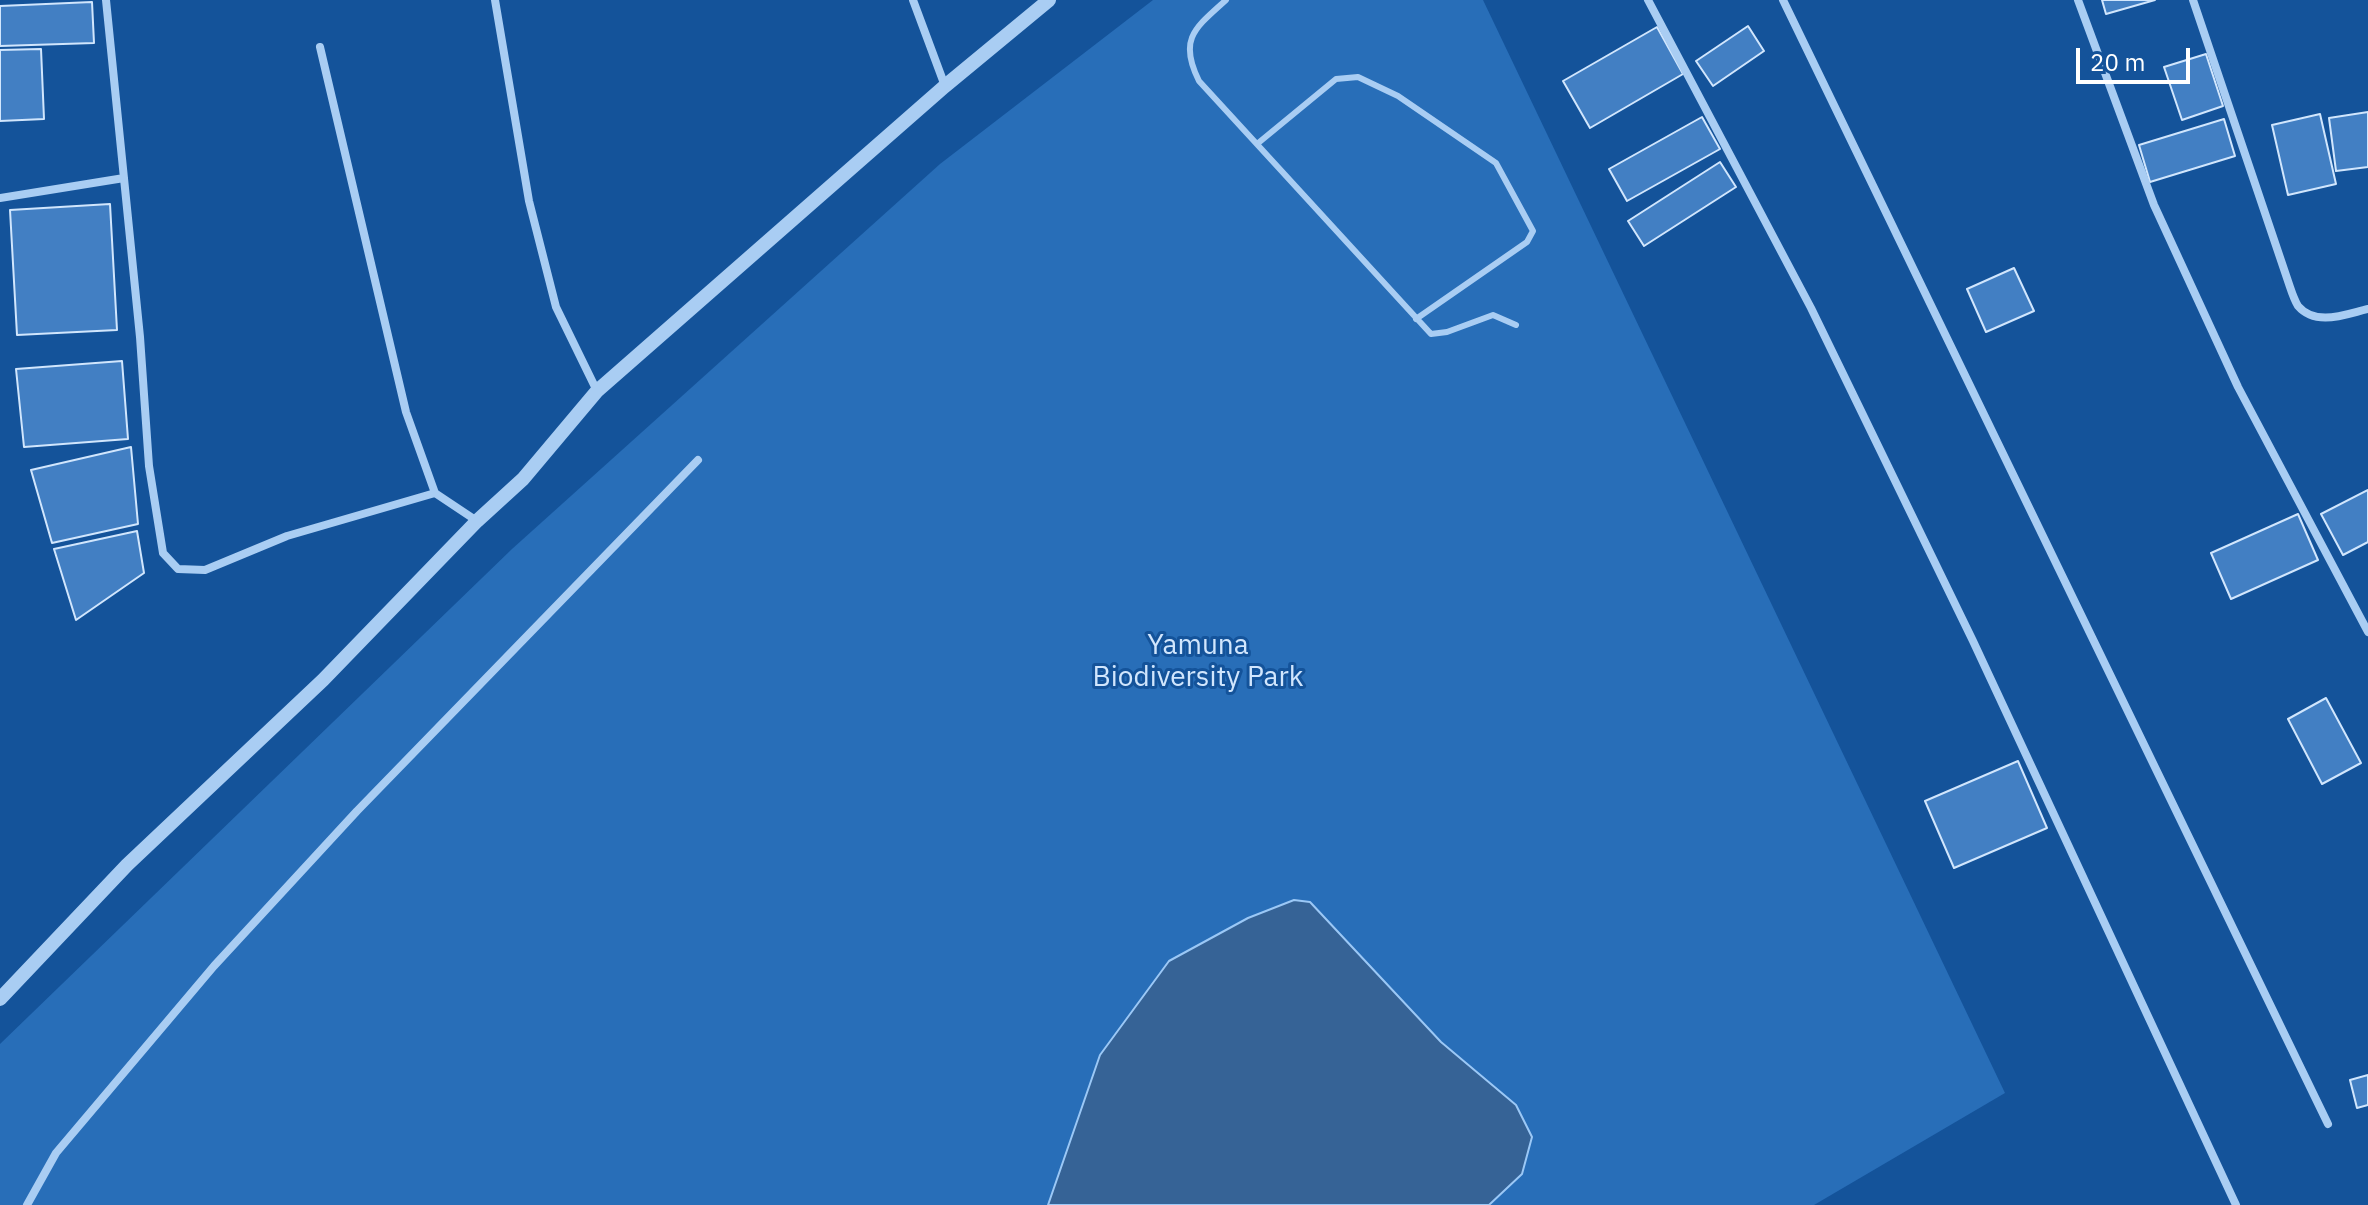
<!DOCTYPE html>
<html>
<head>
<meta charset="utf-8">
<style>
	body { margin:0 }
	#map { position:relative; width:2368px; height:1205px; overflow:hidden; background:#14539a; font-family:"IBM Plex Sans",sans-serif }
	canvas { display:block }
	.scale { position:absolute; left:2076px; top:48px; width:114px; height:36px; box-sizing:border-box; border:4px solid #fff; border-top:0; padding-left:10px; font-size:24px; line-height:28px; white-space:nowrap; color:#fff; -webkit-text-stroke:6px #14539a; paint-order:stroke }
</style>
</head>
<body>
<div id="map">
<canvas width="2368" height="1205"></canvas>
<div class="scale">20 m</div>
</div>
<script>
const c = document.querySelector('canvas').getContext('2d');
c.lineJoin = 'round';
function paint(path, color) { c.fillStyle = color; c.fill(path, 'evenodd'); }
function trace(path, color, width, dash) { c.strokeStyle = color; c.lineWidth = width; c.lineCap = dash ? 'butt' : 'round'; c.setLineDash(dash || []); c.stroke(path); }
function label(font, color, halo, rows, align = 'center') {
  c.font = font + ' "IBM Plex Sans",sans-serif'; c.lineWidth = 6; c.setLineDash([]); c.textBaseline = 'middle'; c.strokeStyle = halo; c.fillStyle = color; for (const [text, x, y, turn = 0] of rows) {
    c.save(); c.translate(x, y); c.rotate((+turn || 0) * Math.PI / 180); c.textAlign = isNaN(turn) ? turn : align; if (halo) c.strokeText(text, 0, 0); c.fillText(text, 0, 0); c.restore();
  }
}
paint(new Path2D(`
	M1153 0H1483L2005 1093 1814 1205H0V1044L512 549 940 164Z`), '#286eb8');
const water = new Path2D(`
	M1294 900 1310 902 1441 1042 1516 1105 1532 1137 1522 1174 1489 1205H1048L1100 1055 1169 961 1248 918Z`);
paint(water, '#366396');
trace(water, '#9bc8f6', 2);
const building = new Path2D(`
	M2102 0H2155L2106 14Z
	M92 2 94 43 0 46V6Z
	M1748 26 1764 51 1713 86 1696 61Z
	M1657 27 1683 74 1590 128 1563 81Z
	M41 49 44 119 0 121V50Z
	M2206 54 2223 106 2182 120 2164 67Z
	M2368 112V167L2336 171 2329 118Z
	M2320 114 2336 184 2288 195 2272 125Z
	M1702 117 1720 149 1627 201 1609 169Z
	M2224 119 2235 156 2150 182 2139 145Z
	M1720 162 1736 187 1644 246 1628 221Z
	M110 204 117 330 17 335 10 210Z
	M2014 268 2034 311 1986 332 1967 289Z
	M122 361 128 439 24 447 16 369Z
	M131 447 138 524 52 543 31 470Z
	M2368 490V542L2343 555 2321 514Z
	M2298 514 2318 560 2231 599 2211 553Z
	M137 531 144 573 76 620 54 549Z
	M2326 698 2361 763 2322 784 2288 719Z
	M2018 761 2047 828 1954 868 1925 801Z
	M2368 1075V1105L2357 1108 2350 1080Z`);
paint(building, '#427fc3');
trace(building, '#d1e6fd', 2);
trace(new Path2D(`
	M1226 0C1195 28 1178 39 1199 81L1431 334 1447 332 1493 315 1516 325
	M1257 144 1336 79 1358 77 1398 96 1496 163 1533 231 1527 242 1416 319`), '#a9cdf3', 6);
trace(new Path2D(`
	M106 0 140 337 149 466 163 553 178 569 205 570 287 536 435 493
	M495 0 529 201 556 307 597 391
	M913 0 945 86
	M1648 0 1811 308 1973 641 2236 1205
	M1783 0 2328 1124
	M2078 0 2154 205 2238 387 2368 632
	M2193 0 2290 287C2292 293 2295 301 2298 306 2316 327 2346 314 2368 309
	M320 47 406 412 435 493 477 521
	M0 198 124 178
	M27 1205 56 1153 214 966 357 811 698 460`), '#a9cdf3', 8);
trace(new Path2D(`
	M0 999 127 865 323 680 477 521 523 479 597 391 945 86 1049 0`), '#a9cdf3', 14);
label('28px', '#d1e6fd', '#14539a', [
	["Yamuna",1198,646],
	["Biodiversity Park",1198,678]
]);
</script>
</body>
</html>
